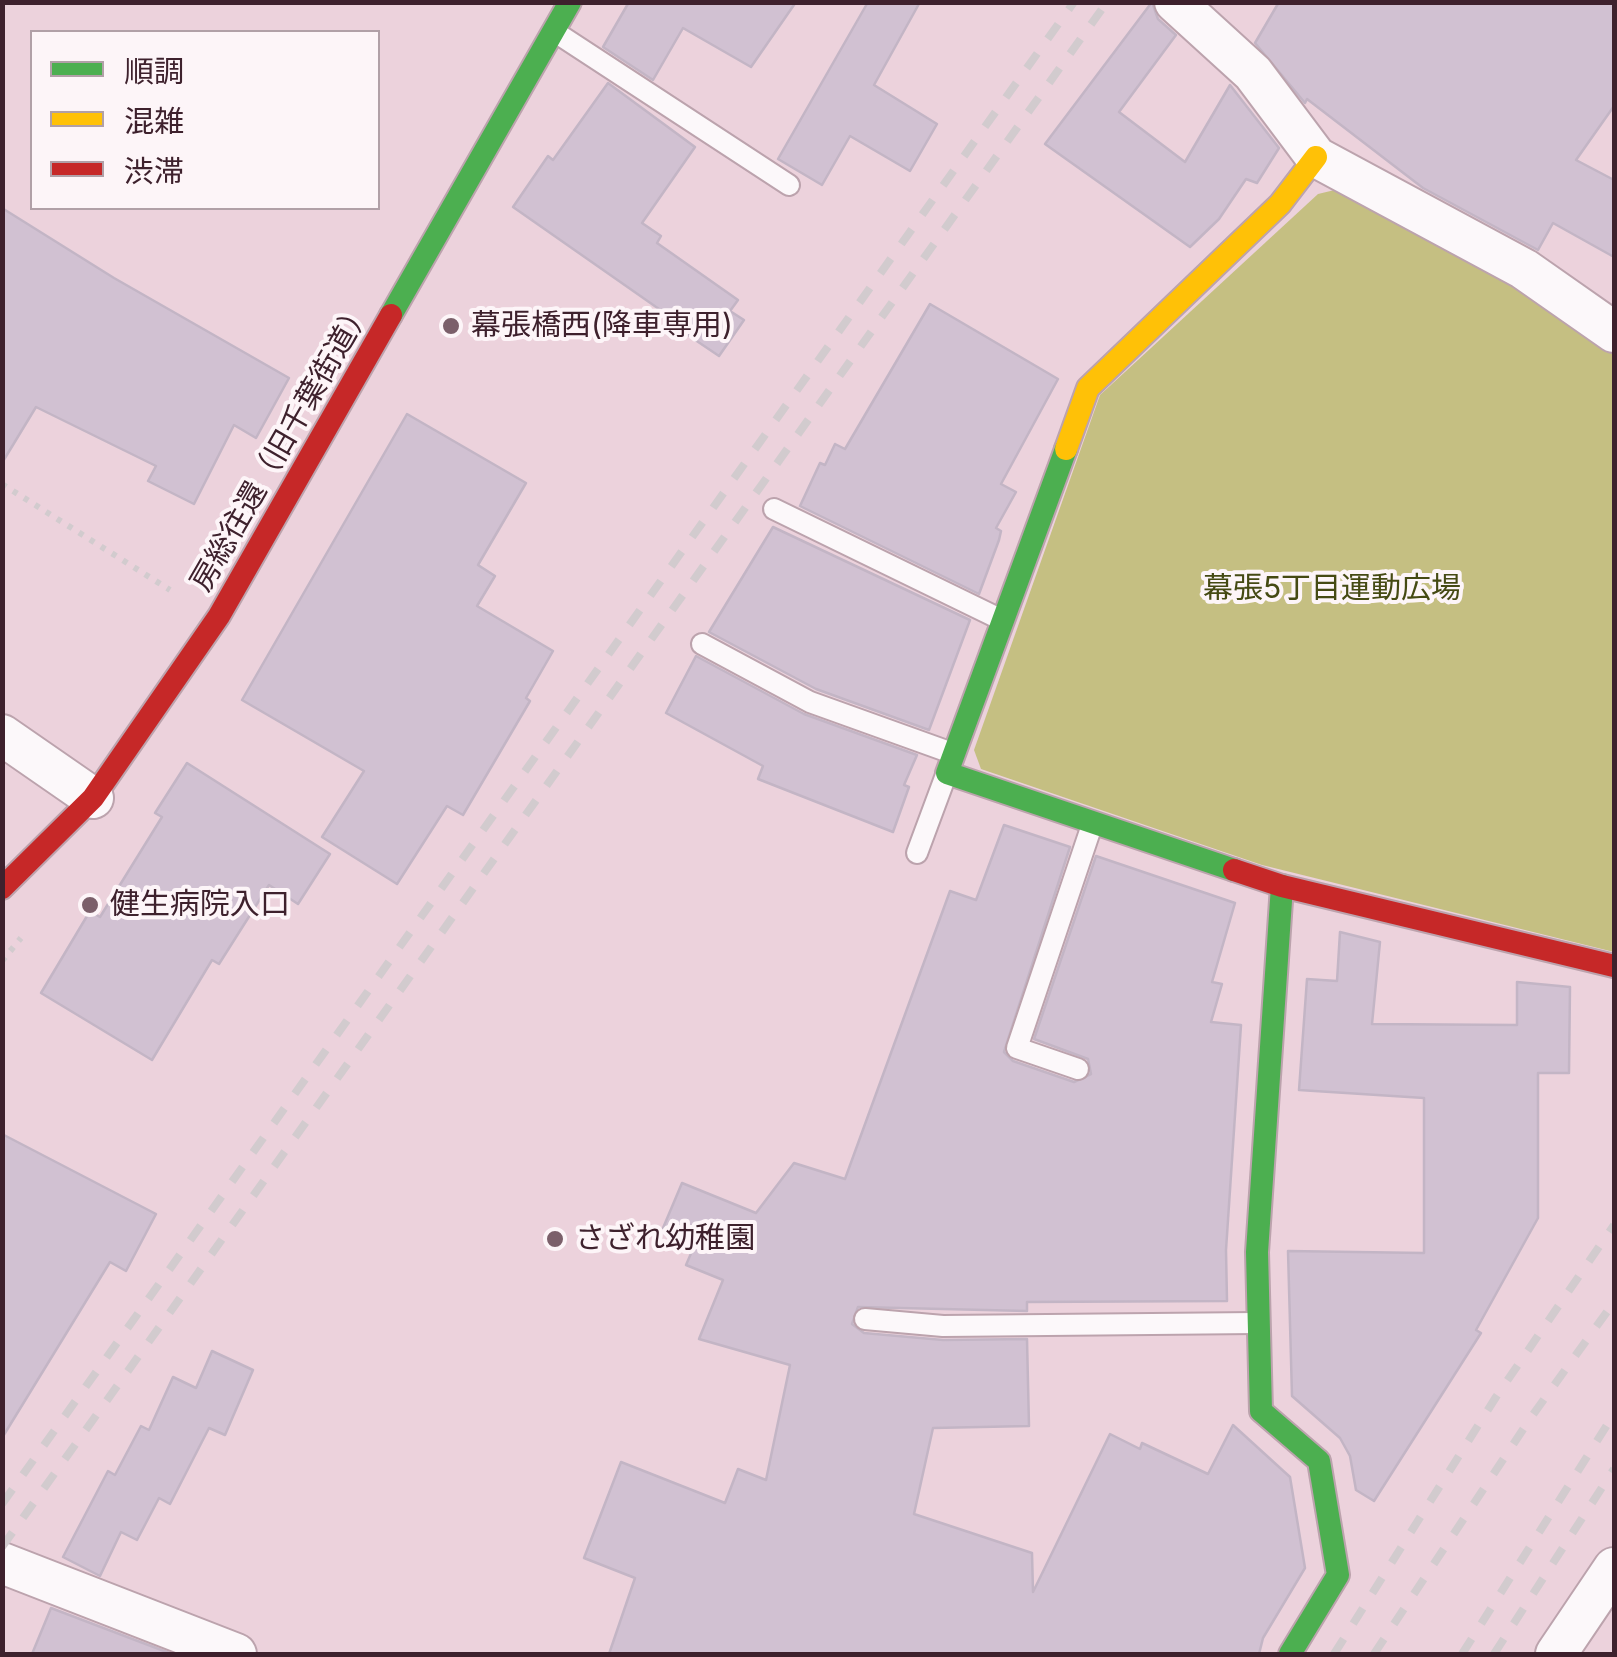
<!DOCTYPE html>
<html>
<head>
<meta charset="utf-8">
<style>
	body { margin:0 }
	#map { position:relative; width:1617px; height:1657px; overflow:hidden; background:#ecd2dc; font-family:Inter,"Noto Sans JP",sans-serif }
	canvas { display:block }
	.frame { position:absolute; inset:0; border:5px solid #3e212d; pointer-events:none }
	.legend { position:absolute; left:30px; top:30px; width:350px; height:180px; box-sizing:border-box; background:#fdf5f8; border:2px solid #b1a0a7; margin:0; padding:12px 18px; list-style:none; font-size:30px; color:#3e212d }
	.legend li { display:flex; align-items:center; gap:20px; height:50px }
	.legend b { width:50px; border:2px solid #b1a0a7 }
</style>
</head>
<body>
<div id="map">
<canvas width="1617" height="1657"></canvas>
<div class="frame"></div>
<ul class="legend">
<li><b style="height:12px;background:#4caf50"></b>順調</li>
<li><b style="height:12px;background:#ffc107"></b>混雑</li>
<li><b style="height:12px;background:#c62828"></b>渋滞</li>
</ul>
</div>
<script>
const c = document.querySelector('canvas').getContext('2d');
c.lineJoin = 'round';
function paint(path, color) { c.fillStyle = color; c.fill(path, 'evenodd'); }
function trace(path, color, width, dash) { c.strokeStyle = color; c.lineWidth = width; c.lineCap = dash ? 'butt' : 'round'; c.setLineDash(dash || []); c.stroke(path); }
function label(font, color, halo, rows, align = 'center') {
  c.font = font + ' Inter,"Noto Sans JP",sans-serif'; c.lineWidth = 8; c.setLineDash([]); c.textBaseline = 'middle'; c.strokeStyle = halo; c.fillStyle = color; for (const [text, x, y, turn = 0] of rows) {
    c.save(); c.translate(x, y); c.rotate((+turn || 0) * Math.PI / 180); c.textAlign = isNaN(turn) ? turn : align; if (halo) c.strokeText(text, 0, 0); c.fillText(text, 0, 0); c.restore();
  }
}
paint(new Path2D(`
	M1343 188 1512 283 1614 352V952L1262 865 981 769 974 750 1100 395 1318 194Z`), '#c5bf82');
const building = new Path2D(`
	M629 2H796L751 67 683 28 653 80 603 47Z
	M868 2H920L874 85 937 124 910 171 850 136 822 185 778 159Z
	M1152 2 1158 19 1176 35 1119 112 1185 162 1230 85 1279 148 1257 183 1246 179 1219 219 1190 247 1045 144Z
	M1279 2H1614V106L1576 160 1614 180V257L1553 223 1538 250 1423 188 1307 99 1305 103 1255 43Z
	M608 83 695 147 642 223 661 236 657 243 738 300 730 311 744 320 719 356 676 327 679 323 513 207 548 156 553 160Z
	M2 208 114 278 289 378 256 438 234 425 194 504 148 481 156 466 36 407 2 463Z
	M930 304 1058 379 1001 484 1016 492 996 528 1001 531 999 540 979 594 800 506 820 463 825 465 835 444 845 449Z
	M407 414 526 483 478 565 495 576 477 606 553 651 526 698 530 701 463 815 447 806 397 884 322 837 364 771 242 700Z
	M773 527 970 620 929 730 816 689 709 632Z
	M696 656 804 714 917 755 904 785 909 787 893 832 758 779 763 766 666 713Z
	M187 763 330 854 298 904 269 885 219 964 212 960 152 1060 41 993 90 911 100 917 162 817 155 813Z
	M1004 825 1070 847 1004 1052 1013 1061 1074 1082 1091 1074 1088 1059 1034 1039 1096 856 1235 903 1212 982 1222 984 1211 1022 1241 1025 1226 1250 1227 1301 1027 1302V1311L858 1307 852 1324 864 1333 943 1340 1027 1339 1029 1426 933 1428 914 1514 1032 1553 1033 1592 1110 1434 1140 1449 1142 1443 1208 1474 1233 1425 1290 1477 1305 1568 1263 1638 1259 1654H609L635 1578 584 1558 621 1462 725 1503 738 1469 766 1480 790 1365 699 1339 723 1280 686 1265 696 1242 663 1228 682 1183 756 1213 794 1163 845 1179 950 891 976 900Z
	M1340 932 1380 942 1372 1024 1517 1025V982L1570 987 1569 1073H1538V1218L1476 1330 1481 1333 1374 1501 1356 1490 1350 1456 1340 1438 1292 1396 1288 1251 1424 1253V1098L1299 1090 1307 979 1337 981Z
	M2 1134 156 1214 126 1271 110 1262 2 1438Z
	M212 1351 253 1370 225 1435 209 1428 170 1504 159 1498 137 1540 121 1532 100 1576 63 1557 108 1471 115 1475 141 1426 149 1430 173 1377 196 1388Z
	M51 1608 172 1654H32Z`);
paint(building, '#d1c1d2');
trace(building, '#c3b5c5', 2.5);
const lane = new Path2D(`
	M555 32 789 185
	M774 509 1002 620
	M702 644 810 702 952 753
	M917 853 946 775
	M1078 1069 1017 1048 1093 822
	M865 1319 943 1326 1256 1323`);
const street = new Path2D(`
	M1175 2 1253 73 1316 157 1524 269 1614 332
	M2 735 93 798
	M2 1563 236 1654
	M1556 1654 1614 1568`);
const fast = new Path2D(`
	M391 315 570 2
	M1066 449 947 773 1234 870
	M1282 886 1257 1252 1261 1411 1319 1461 1338 1575 1290 1654`);
const slow = new Path2D(`
	M1066 449 1088 388 1280 204 1316 157`);
const jam = new Path2D(`
	M1234 870 1282 886 1614 966
	M2 888 93 798 219 616 391 315`);
trace(lane, '#bca3ad', 24);
trace(street, '#bca3ad', 44);
trace(fast, '#bca3ad', 26);
trace(slow, '#bca3ad', 26);
trace(jam, '#bca3ad', 26);
trace(new Path2D(`
	M2 484 170 590
	M2 961 21 938`), '#d2cbce', 6, [5, 8]);
trace(lane, '#fcf8fa', 20);
trace(street, '#fcf8fa', 40);
trace(fast, '#4caf50', 22);
trace(slow, '#ffc107', 22);
trace(jam, '#c62828', 22);
trace(new Path2D(`
	M2 1504 1074 2
	M2 1547 1107 2
	M1334 1654 1496 1397 1614 1225
	M1374 1654 1532 1416 1614 1302
	M1462 1654 1614 1414
	M1494 1654 1614 1469`), '#d2cbce', 8, [18, 18]);
for (const [x, y, r, color] of [
	[451,326,10,"#7b5f6a"],
	[90,905,10,"#7b5f6a"],
	[555,1239,10,"#7b5f6a"]
]) { const dot = new Path2D(); dot.arc(x, y, r, 0, 2 * Math.PI); c.fillStyle = color; c.fill(dot); trace(dot, '#fdf5f8', 4); }
label('30px', '#3e212d', '#fdf5f8', [
	["幕張橋西(降車専用)",471,326],
	["健生病院入口",110,905],
	["さざれ幼稚園",575,1239]
], 'left');
label('30px', '#3e212d', '#fdf5f8', [
	["房総往還（旧千葉街道）",282,446,-60]
]);
label('30px', '#454a13', '#fdf5f8', [
	["幕張5丁目運動広場",1332,589]
]);
</script>
</body>
</html>
